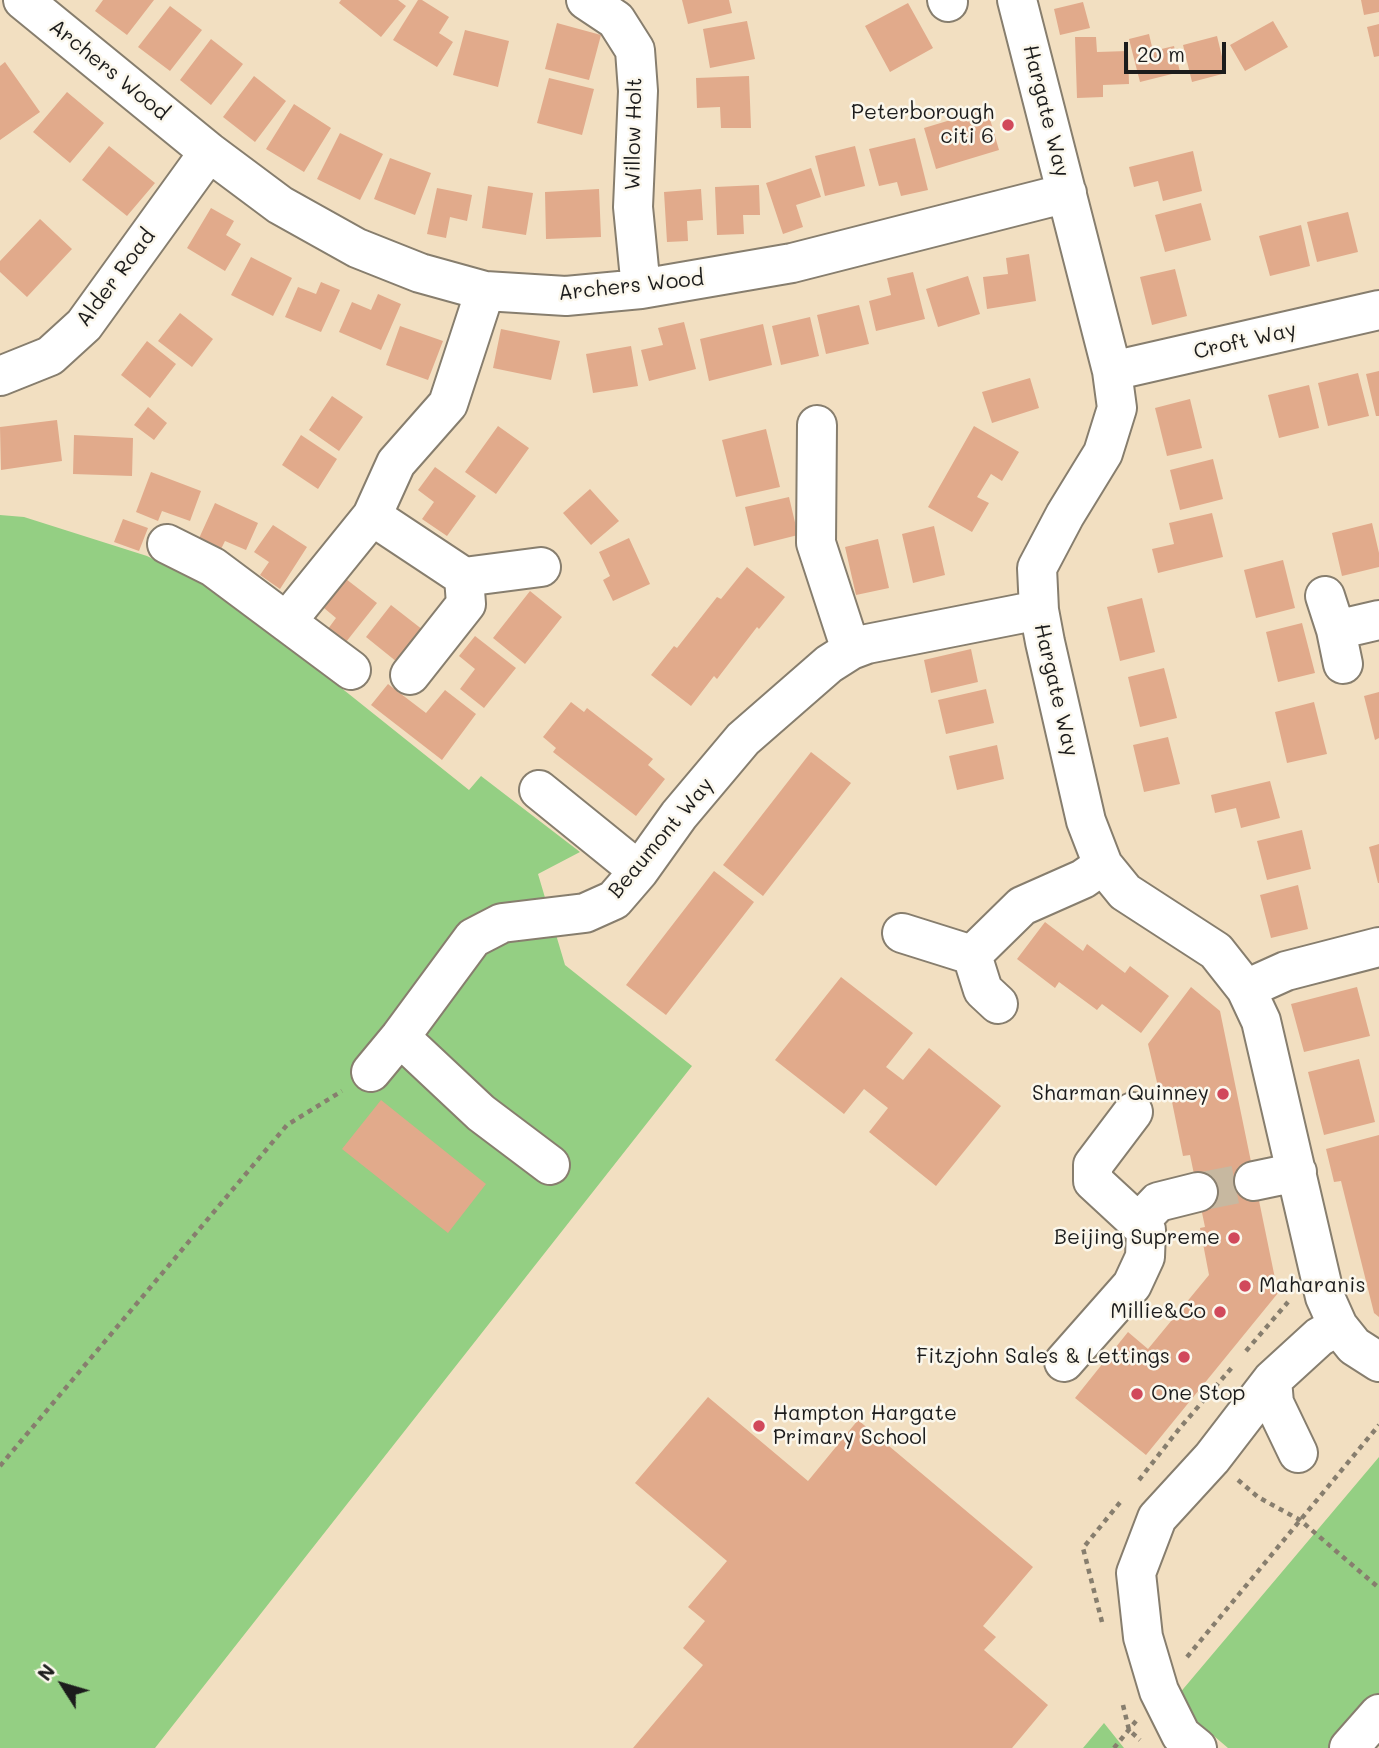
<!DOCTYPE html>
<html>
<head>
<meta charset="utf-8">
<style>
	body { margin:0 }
	#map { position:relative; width:1379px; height:1748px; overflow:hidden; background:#f2dfc1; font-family:Mali,sans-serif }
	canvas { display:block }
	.north { position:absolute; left:28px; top:1650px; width:70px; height:70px; -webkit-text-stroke:5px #fbf7ec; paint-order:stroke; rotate:307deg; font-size:19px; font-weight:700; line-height:28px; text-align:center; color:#1c1c1c }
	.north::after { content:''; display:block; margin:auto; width:24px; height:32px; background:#1c1c1c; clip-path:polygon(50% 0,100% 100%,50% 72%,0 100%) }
	.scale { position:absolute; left:1124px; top:42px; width:102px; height:32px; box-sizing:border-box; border:4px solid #1c1c1c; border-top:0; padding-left:9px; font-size:21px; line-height:24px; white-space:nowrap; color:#1c1c1c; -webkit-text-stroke:5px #fbf7ec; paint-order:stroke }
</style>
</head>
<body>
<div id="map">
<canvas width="1379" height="1748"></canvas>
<div class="north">N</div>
<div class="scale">20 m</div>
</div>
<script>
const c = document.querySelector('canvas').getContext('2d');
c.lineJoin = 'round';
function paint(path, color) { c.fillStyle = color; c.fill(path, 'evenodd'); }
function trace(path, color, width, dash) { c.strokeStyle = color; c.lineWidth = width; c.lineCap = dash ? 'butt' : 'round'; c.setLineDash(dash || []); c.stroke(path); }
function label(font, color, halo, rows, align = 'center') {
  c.font = font + ' Mali,sans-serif'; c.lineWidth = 5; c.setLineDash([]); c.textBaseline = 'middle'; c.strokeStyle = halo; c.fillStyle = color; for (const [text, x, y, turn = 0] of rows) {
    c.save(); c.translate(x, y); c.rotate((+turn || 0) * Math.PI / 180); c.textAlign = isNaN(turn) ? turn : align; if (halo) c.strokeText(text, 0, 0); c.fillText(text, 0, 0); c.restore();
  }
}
paint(new Path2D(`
	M0 515 24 517 147 556 225 595 469 790 481 776 580 852 538 874 565 965 692 1066 155 1748H0Z
	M1379 1457V1697L1337 1748H1228L1173 1701Z
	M1104 1723 1124 1748H1083Z`), '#94cf83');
paint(new Path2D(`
	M103 0H154L127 35 95 11Z
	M341 0H398L406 6 381 37 339 3Z
	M418 0H422L449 17 439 33 453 42 437 67 393 40Z
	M682 0H729L732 13 688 24Z
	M1361 0H1379V12L1364 15Z
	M1083 2 1090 28 1060 35 1054 9Z
	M908 3 933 48 890 72 865 26Z
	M170 6 202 30 170 71 138 47Z
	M747 21 755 59 710 68 703 29Z
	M1273 21 1288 47 1245 71 1230 45Z
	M557 23 601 35 589 80 545 69Z
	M1379 24V56L1374 57 1367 27Z
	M465 30 509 41 498 87 453 75Z
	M1149 34 1153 51 1174 46 1180 72 1140 82 1129 39Z
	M1217 36 1226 73 1192 82 1183 45Z
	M1075 37H1096L1097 52 1128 51 1129 84 1103 85V97L1077 98Z
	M211 39 243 64 211 105 180 80Z
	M5 62 40 112 0 140V66Z
	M254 76 286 101 255 142 223 117Z
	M749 76 751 128H721L720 107 697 108 696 78Z
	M549 78 594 89 582 135 537 123Z
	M67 92 104 123 70 163 33 132Z
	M294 104 331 128 304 172 266 149Z
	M987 109 999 150 936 169 924 128Z
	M340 133 383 154 360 200 317 179Z
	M915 138 928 190 901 196 897 182 879 186 869 149Z
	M109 146 155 183 127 216 82 180Z
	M855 146 865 186 825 196 815 156Z
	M1193 151 1202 191 1163 201 1158 181 1134 187 1129 167Z
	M390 158 431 173 415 215 374 199Z
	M811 168 821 197 796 205 803 227 783 234 766 183Z
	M759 185 760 215H743L744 234 717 235 715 187Z
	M488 186 533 193 526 235 482 228Z
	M437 188 472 195 467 221 450 217 446 238 427 234Z
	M599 189 601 237 546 239 545 192Z
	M701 189 703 220 687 221 688 241 667 242 664 192Z
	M1201 203 1211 240 1165 252 1155 215Z
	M211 208 234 221 226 235 241 244 225 271 187 248Z
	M1348 212 1358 252 1317 262 1307 222Z
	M40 219 72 249 27 297 0 272V261Z
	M1301 225 1310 266 1270 276 1259 236Z
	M1029 254 1036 301 987 309 983 277 1008 274 1006 258Z
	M251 257 292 278 273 316 231 295Z
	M1175 269 1187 316 1152 325 1140 277Z
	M913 272 925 319 876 331 869 301 891 295 887 278Z
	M968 276 980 314 938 327 926 289Z
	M321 282 340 290 321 332 285 317 298 287 316 294Z
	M378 294 401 304 381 350 339 332 352 302 371 310Z
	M859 305 869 344 826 354 817 315Z
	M180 313 213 339 192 367 158 341Z
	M810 317 819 356 781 365 772 326Z
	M684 322 696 369 649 381 641 350 663 345 658 328Z
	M763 324 772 365 709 381 700 339Z
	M400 326 443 341 428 380 386 365Z
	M501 329 560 341 551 380 493 368Z
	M147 341 176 364 150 398 121 375Z
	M631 346 638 386 593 393 586 354Z
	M1379 371V416H1376L1366 374Z
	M1358 373 1369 416 1328 426 1318 383Z
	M1030 378 1039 408 992 423 982 392Z
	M1309 385 1319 428 1279 438 1268 395Z
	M332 396 363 417 339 451 309 430Z
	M1190 399 1202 448 1167 456 1155 408Z
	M148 407 167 423 154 440 134 425Z
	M57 420 62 461 1 470 0 427Z
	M498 426 529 448 496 494 465 472Z
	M974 426 1019 452 1002 481 991 474 977 497 989 503 972 532 928 507Z
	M766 429 780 487 736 497 722 440Z
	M74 435 133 438 132 476 73 474Z
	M301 435 337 459 318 489 282 465Z
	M1213 459 1223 499 1180 510 1170 470Z
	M435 467 476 496 447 536 422 519 434 502 418 490Z
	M151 472 201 491 190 521 162 511 158 521 136 512Z
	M590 489 619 521 591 545 563 513Z
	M789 497 798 535 754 546 745 507Z
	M215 503 258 523 246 550 225 541 218 555 196 545Z
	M1212 513 1223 557 1158 573 1152 549 1174 544 1169 523Z
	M123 519 148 528 139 551 114 542Z
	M1372 523 1379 553V567L1342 576 1332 533Z
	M273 525 307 547 280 589 260 575 269 562 254 552Z
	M934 526 945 575 913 583 902 534Z
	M629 538 650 584 613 601 603 580 610 576 599 552Z
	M878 539 889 588 856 595 845 547Z
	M1283 560 1295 608 1256 618 1244 570Z
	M747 567 785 597 759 629 757 627 717 679 714 676 691 706 651 675 674 646 677 648 717 597 721 599Z
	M346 579 377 603 342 647 325 633 336 618 324 608Z
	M530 591 562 617 525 664 493 638Z
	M1142 598 1155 652 1120 661 1107 607Z
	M391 605 423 630 397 662 366 637Z
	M1302 623 1315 673 1278 682 1266 632Z
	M475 636 516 668 484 708 460 689 475 669 459 656Z
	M971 649 978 682 931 693 924 660Z
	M1164 668 1177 718 1140 727 1128 677Z
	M388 684 426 713 445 690 476 714 442 760 371 705Z
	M986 689 994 723 946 734 938 700Z
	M1379 692V738L1375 740 1364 696Z
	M571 702 584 712 587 708 653 759 648 765 665 779 636 816 553 752 556 748 543 737Z
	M1314 702 1327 754 1287 763 1275 712Z
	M1168 737 1180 784 1144 792 1133 745Z
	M997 745 1004 779 957 790 949 756Z
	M811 752 851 783 763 896 723 865Z
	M1270 781 1280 818 1241 828 1236 808 1215 813 1211 795Z
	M1302 830 1311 869 1267 880 1257 841Z
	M1379 844V883H1378L1369 847Z
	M714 871 754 902 666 1015 626 985Z
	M1298 885 1308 929 1271 938 1260 895Z
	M1045 922 1083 951 1087 944 1125 973 1130 966 1169 996 1141 1033 1102 1004 1097 1010 1059 982 1055 988 1017 959Z
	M841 977 913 1033 886 1067 903 1080 929 1048 1001 1106 936 1186 869 1132 888 1108 864 1089 844 1114 775 1060Z
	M1191 987 1220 1011 1278 1293 1146 1455 1075 1398 1128 1332 1148 1349 1209 1275 1200 1228 1205 1227 1190 1155 1183 1156 1170 1092 1160 1095 1148 1044Z
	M1357 987 1370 1036 1304 1052 1291 1004Z
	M1359 1059 1375 1122 1324 1135 1308 1072Z
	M381 1100 486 1184 448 1233 342 1149Z
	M1379 1135V1317L1374 1313 1341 1181 1334 1182 1326 1149Z
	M708 1397 808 1481 858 1420 1033 1567 983 1626 996 1637 984 1650 1048 1705 1012 1748H633L703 1665 683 1648 705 1621 688 1607 727 1561 635 1483Z`), '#e1aa8b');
trace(new Path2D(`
	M1198 1192 1254 1181`), '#c7b8a0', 38, [38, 19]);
const minor = new Path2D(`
	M23 0 209 152 280 205 357 248 420 273 485 291 566 296 641 289 792 263 1067 193
	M586 0 616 20 635 50 638 91 633 207 641 289
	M947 0 948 2
	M1017 0 1112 371 1117 408 1103 453 1065 515 1037 568 1039 610 1045 642 1086 821 1103 865 1125 892 1216 951 1246 989 1261 1021 1325 1297 1338 1326 1354 1346 1379 1362
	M1112 371 1379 310
	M0 376 50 356 84 325 209 152
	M817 425 816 543 851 650
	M372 516 464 577 541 567
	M167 544 213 567 351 670
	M1325 596 1336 630 1343 664
	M287 621 372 516 396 463 448 404 485 291
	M1336 630 1379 620
	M410 675 466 604 464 577
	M539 790 639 871
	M902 933 972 955 1022 906 1083 879 1103 865
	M972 955 983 990 998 1004
	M1246 989 1286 971 1379 947
	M400 1037 481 1113 550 1165
	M371 1072 400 1037 473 938 502 923 585 913 614 900 639 871 679 815 743 739 829 664 851 650 867 644 1039 610
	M1254 1181 1297 1172
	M1138 1223 1158 1202 1198 1192
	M1064 1362 1132 1285 1145 1257 1146 1230 1093 1181V1165L1133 1112
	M1272 1380 1274 1403 1298 1453
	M1197 1748 1181 1735 1159 1691 1143 1637 1136 1573 1157 1518 1212 1458 1272 1380 1319 1337 1338 1326
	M1349 1748 1379 1714`);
trace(minor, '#877e6e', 42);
trace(new Path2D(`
	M1246 1351 1288 1302
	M0 1466 287 1125 342 1091
	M1139 1480 1179 1429 1234 1365
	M1238 1480 1258 1497 1300 1520 1379 1588
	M1102 1622 1083 1548 1122 1500
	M1187 1657 1379 1425
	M1123 1705 1129 1730 1140 1740
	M1114 1748 1136 1721`), '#877e6e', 4.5, [5, 5]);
trace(minor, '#fff', 38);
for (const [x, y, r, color] of [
	[1008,125,7,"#d1495b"],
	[1223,1094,7,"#d1495b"],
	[1234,1238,7,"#d1495b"],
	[1245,1286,7,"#d1495b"],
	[1220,1312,7,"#d1495b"],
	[1184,1357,7,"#d1495b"],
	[1137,1394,7,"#d1495b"],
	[759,1426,7,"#d1495b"]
]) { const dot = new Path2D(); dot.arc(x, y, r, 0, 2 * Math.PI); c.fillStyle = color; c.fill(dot); trace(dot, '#fbf7ec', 2.5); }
label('21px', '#1c1c1c', '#fbf7ec', [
	["Archers Wood",109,70,39],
	["Hargate Way",1046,111,76],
	["Willow Holt",634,134,-89],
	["Alder Road",116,278,-53],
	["Archers Wood",631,286,-6],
	["Croft Way",1245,341,-13],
	["Hargate Way",1056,690,77],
	["Beaumont Way",661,838,-50]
]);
label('21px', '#1c1c1c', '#fbf7ec', [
	["Peterborough",994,113],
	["citi 6",994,137],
	["Sharman Quinney",1209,1094],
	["Beijing Supreme",1220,1238],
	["Maharanis",1259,1286,"left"],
	["Millie&Co",1206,1312],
	["Fitzjohn Sales & Lettings",1170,1357],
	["One Stop",1151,1394,"left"],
	["Hampton Hargate",773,1414,"left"],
	["Primary School",773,1438,"left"]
], 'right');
</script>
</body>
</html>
